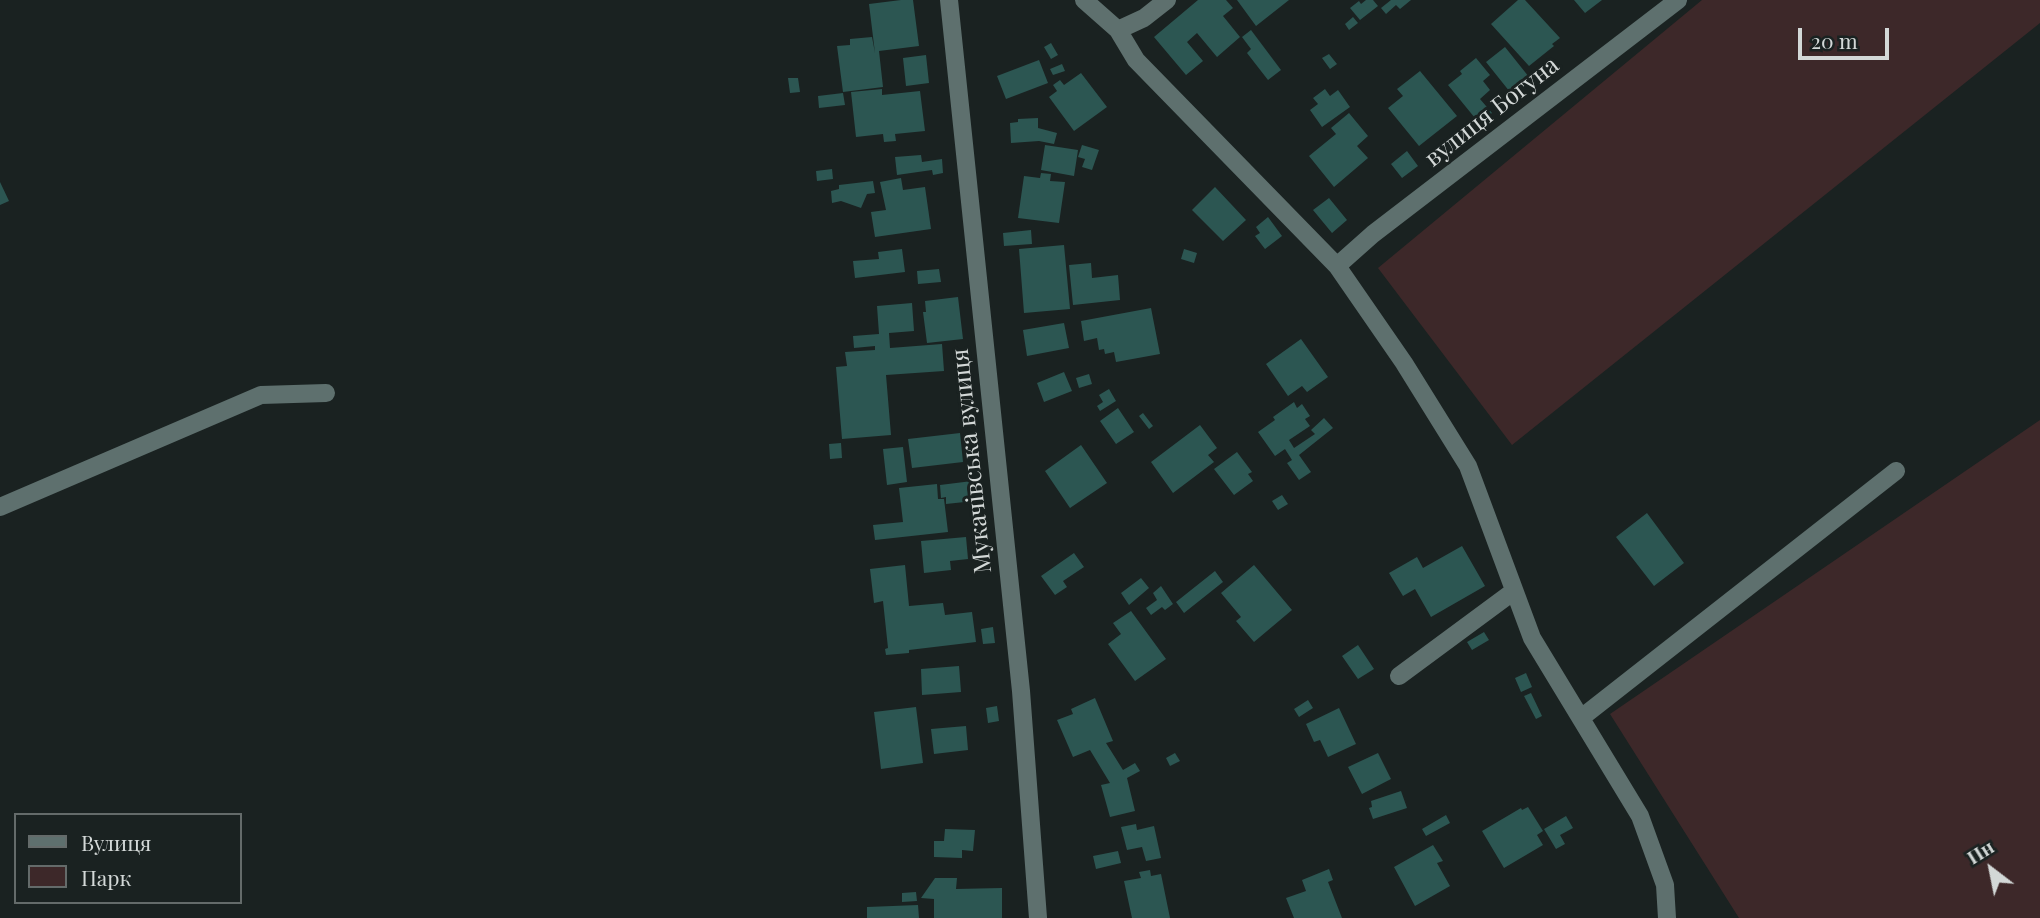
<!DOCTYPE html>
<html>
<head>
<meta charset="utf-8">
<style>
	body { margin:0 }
	#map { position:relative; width:2040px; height:918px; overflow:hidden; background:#1a2221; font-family:"Playfair Display",serif }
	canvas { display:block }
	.legend { position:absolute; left:14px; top:813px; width:228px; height:91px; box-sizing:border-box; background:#1a2221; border:2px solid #646b6a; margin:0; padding:9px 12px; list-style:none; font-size:21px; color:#d3d8d7 }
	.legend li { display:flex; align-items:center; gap:14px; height:35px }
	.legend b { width:35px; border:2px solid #646b6a }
	.north { position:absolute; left:1956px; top:834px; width:70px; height:70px; -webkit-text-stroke:5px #1a2221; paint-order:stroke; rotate:328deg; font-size:19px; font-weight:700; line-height:28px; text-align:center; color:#d3d8d7 }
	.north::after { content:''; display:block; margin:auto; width:24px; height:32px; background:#d3d8d7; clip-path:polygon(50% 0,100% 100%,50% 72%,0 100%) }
	.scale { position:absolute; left:1798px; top:28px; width:91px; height:32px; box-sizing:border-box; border:4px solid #d3d8d7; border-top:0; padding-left:9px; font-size:21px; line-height:24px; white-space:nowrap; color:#d3d8d7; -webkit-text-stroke:5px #1a2221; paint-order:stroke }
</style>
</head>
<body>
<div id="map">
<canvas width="2040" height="918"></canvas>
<ul class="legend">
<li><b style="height:9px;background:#5e706e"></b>Вулиця</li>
<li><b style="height:19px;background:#3d2829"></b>Парк</li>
</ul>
<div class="north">Пн</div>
<div class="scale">20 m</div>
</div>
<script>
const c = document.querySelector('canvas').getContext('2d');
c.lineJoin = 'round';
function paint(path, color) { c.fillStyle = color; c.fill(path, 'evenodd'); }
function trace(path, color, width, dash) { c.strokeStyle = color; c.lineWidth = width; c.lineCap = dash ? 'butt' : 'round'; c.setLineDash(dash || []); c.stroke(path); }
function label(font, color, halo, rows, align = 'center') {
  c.font = font + ' "Playfair Display",serif'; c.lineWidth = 6; c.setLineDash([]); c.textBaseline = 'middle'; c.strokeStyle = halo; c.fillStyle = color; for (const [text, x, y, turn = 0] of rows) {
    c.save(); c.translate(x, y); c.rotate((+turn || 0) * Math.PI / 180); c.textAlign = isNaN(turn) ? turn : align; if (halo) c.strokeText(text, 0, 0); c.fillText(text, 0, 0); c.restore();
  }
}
paint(new Path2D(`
	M1702 0H2040V23L1512 445 1378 268Z
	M2040 420V918H1739L1610 714Z`), '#3d2829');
paint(new Path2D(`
	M901 0H913L919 46 879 51 883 87 843 92 837 46 850 45V39L872 37 875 53 869 4Z
	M1198 0H1226L1233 8 1223 16 1240 37 1217 57 1197 33 1187 42 1203 61 1186 75 1154 37Z
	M1237 0H1289L1256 26Z
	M1366 0H1373L1378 6 1360 20 1350 8 1359 1 1361 4Z
	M1391 0H1411L1400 9 1396 5 1386 14 1381 8Z
	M1518 0H1525L1560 38 1552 44 1554 46 1529 66 1491 24Z
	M1574 0H1602L1585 13Z
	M1353 17 1358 23 1349 30 1345 24Z
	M1251 30 1281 70 1268 80 1247 53 1251 49 1242 37Z
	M1051 43 1058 55 1051 59 1044 47Z
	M1505 47 1529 77 1510 92 1486 62Z
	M1329 54 1337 64 1330 69 1322 58Z
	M926 55 929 83 906 86 903 58Z
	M1476 58 1490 75 1483 81 1490 90 1480 99 1492 113 1479 123 1448 85 1462 74 1460 71Z
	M1039 60 1048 83 1006 99 997 76Z
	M1062 64 1065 71 1053 75 1050 69Z
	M1420 71 1457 116 1419 146 1388 108 1403 96 1397 89Z
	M1081 73 1107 107 1074 131 1049 97 1057 91 1053 85 1060 80 1064 85Z
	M788 78H798L800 92 790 93Z
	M882 89V95L920 91 925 131 895 134 896 141 884 142 883 134 856 137 851 92Z
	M1325 89 1330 96 1338 90 1350 107 1322 127 1310 110 1318 104 1313 98Z
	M843 93 845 105 819 108 818 96Z
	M1349 113 1368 136 1357 146 1368 158 1334 187 1309 156 1336 134 1331 128Z
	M1038 118V128L1057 133 1054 144 1039 141 1011 143 1010 123 1018 122V119Z
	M1045 145 1078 150 1074 176 1041 170Z
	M1082 145 1099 150 1092 170 1082 167 1085 159 1078 157Z
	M1407 151 1418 166 1402 178 1391 164Z
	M921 155 922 162 942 159 943 173 933 175 932 170 897 175 895 157Z
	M832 169 833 179 817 181 816 171Z
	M1041 173 1051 174 1050 181 1065 182 1059 223 1018 218 1024 176 1040 178Z
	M901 178 903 190 925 187 931 229 875 237 871 212 886 210 880 182Z
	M873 181 875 193 867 194 861 208 841 201 832 203 831 191 839 189V185Z
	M0 182 9 201 0 205Z
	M1215 187 1246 220 1223 241 1192 210Z
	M1329 198 1347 220 1332 233 1313 210Z
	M1268 217 1282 236 1265 249 1255 236 1260 233 1256 227Z
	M1031 230 1032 244 1004 246 1003 233Z
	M1064 245 1070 309 1024 313 1019 249Z
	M902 249 905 272 855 278 853 261 879 259 878 252Z
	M1184 249 1197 253 1194 263 1181 259Z
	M1091 263 1092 278 1118 275 1120 300 1073 305 1069 265Z
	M939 269 941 282 918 284 917 271Z
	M958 297 963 339 927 343 923 312H926L925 301Z
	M912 303 914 331 889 333 890 348 942 344 944 371 886 375 891 435 842 439 836 367 847 366 845 352 875 350V346L854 348 853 336 879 334 877 306Z
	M1151 308 1160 354 1116 362 1114 352 1105 354 1104 349 1099 350 1097 338 1084 341 1081 321Z
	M1064 323 1069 348 1027 356 1023 330Z
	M1301 339 1328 377 1307 392 1302 386 1288 396 1266 364Z
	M1064 372 1072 391 1044 402 1037 383Z
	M1089 374 1092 384 1079 388 1076 378Z
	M1109 389 1116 401 1100 411 1097 406 1103 402 1099 395Z
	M1294 402 1297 408 1302 404 1310 416 1305 419 1310 426 1289 440 1294 448 1315 434 1311 430 1324 418 1333 428 1299 455 1311 472 1299 480 1287 463 1292 460 1285 449 1275 456 1258 432 1275 420 1273 417Z
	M1118 408 1134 432 1116 444 1100 421Z
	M1143 413 1153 426 1149 429 1139 416Z
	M1200 425 1217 448 1208 455 1214 462 1173 493 1151 462Z
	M960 433 963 462 912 468 908 439Z
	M841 443 842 458 830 459 829 444Z
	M1081 445 1107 483 1070 508 1045 471Z
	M903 447 907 482 887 485 883 449Z
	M1237 452 1252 472 1248 474 1253 481 1234 495 1214 469Z
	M972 481 974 501 946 504V497L941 498 940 485Z
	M937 484 938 499H944L948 532 875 540 873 525 903 522 899 488Z
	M1282 495 1288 504 1278 510 1272 501Z
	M1647 513 1684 563 1654 586 1616 537Z
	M966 537 968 559 950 561 951 570 924 573 921 541Z
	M1462 546 1485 586 1431 617 1415 589 1403 596 1389 573 1417 557 1423 568Z
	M1074 553 1084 567 1063 581 1067 587 1055 595 1041 576Z
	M905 565 909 606 943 603 945 615 972 612 976 642 909 650V653L886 655 885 649 888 648 883 601 874 603 870 569Z
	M1254 565 1292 610 1254 642 1236 621 1241 617 1221 593Z
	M1215 571 1223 582 1184 613 1176 602Z
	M1141 578 1149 588 1129 605 1121 593Z
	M1161 586 1173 604 1165 610 1162 607 1151 615 1146 608 1157 600 1153 593Z
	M1131 611 1166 659 1135 681 1108 644 1121 634 1113 623Z
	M993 627 995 643 983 644 981 629Z
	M1484 632 1489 640 1472 650 1467 642Z
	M1358 645 1374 669 1358 679 1342 656Z
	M959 666 961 692 922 695 921 669Z
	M1526 673 1532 687 1521 692 1515 678Z
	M1531 693 1542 716 1536 719 1524 696Z
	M1095 698 1113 741 1106 743 1123 770 1135 763 1140 771 1127 778 1135 811 1110 817 1101 785 1110 783 1090 750 1073 757 1057 720 1073 714 1071 709Z
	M1308 700 1313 708 1299 717 1294 709Z
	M997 706 999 721 988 723 986 708Z
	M916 707 923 763 881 769 874 712Z
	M1339 708 1356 744 1328 757 1320 740 1314 742 1306 724Z
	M966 726 968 750 934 754 931 729Z
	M1175 753 1180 761 1170 766 1166 758Z
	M1378 753 1391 779 1362 794 1348 767Z
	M1401 791 1407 808 1373 819 1369 808 1372 807 1371 801Z
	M1528 807 1543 831 1537 835 1543 845 1504 868 1482 831 1521 808 1522 810Z
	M1446 815 1450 823 1426 836 1422 829Z
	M1566 816 1573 828 1560 835 1565 844 1556 849 1544 829Z
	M1136 824 1137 830 1154 826 1161 858 1146 861 1142 847 1127 850 1121 827Z
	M945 829 975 830 973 851 962 850V858L934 857V841H944Z
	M1433 845 1443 861 1437 863 1450 886 1415 906 1394 867Z
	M1118 851 1121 863 1096 869 1093 856Z
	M1329 869 1333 880 1328 882 1342 918H1294L1286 898 1306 891 1302 880Z
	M1150 870 1151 876 1161 874 1170 918H1132L1124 881 1141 878 1139 872Z
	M935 878H957L956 889 1002 888V918H934V899L921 898Z
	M916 892 917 901 902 902V893Z
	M918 905 919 918H867V907Z`), '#2c5652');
trace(new Path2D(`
	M949 0 1021 691 1038 918
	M1084 0 1118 30 1136 60 1337 266 1404 363 1468 466 1532 638 1640 816 1665 885 1667 918
	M1118 30 1144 18 1167 0
	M1337 266 1373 234 1678 0
	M0 507 261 395 326 393
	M1399 676 1514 591
	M1581 718 1896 471`), '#5e706e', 18);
label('24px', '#d3d8d7', '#1a2221', [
	["вулиця Богуна",1492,112,-38],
	["Мукачівська вулиця",972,461,-96]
]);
</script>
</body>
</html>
